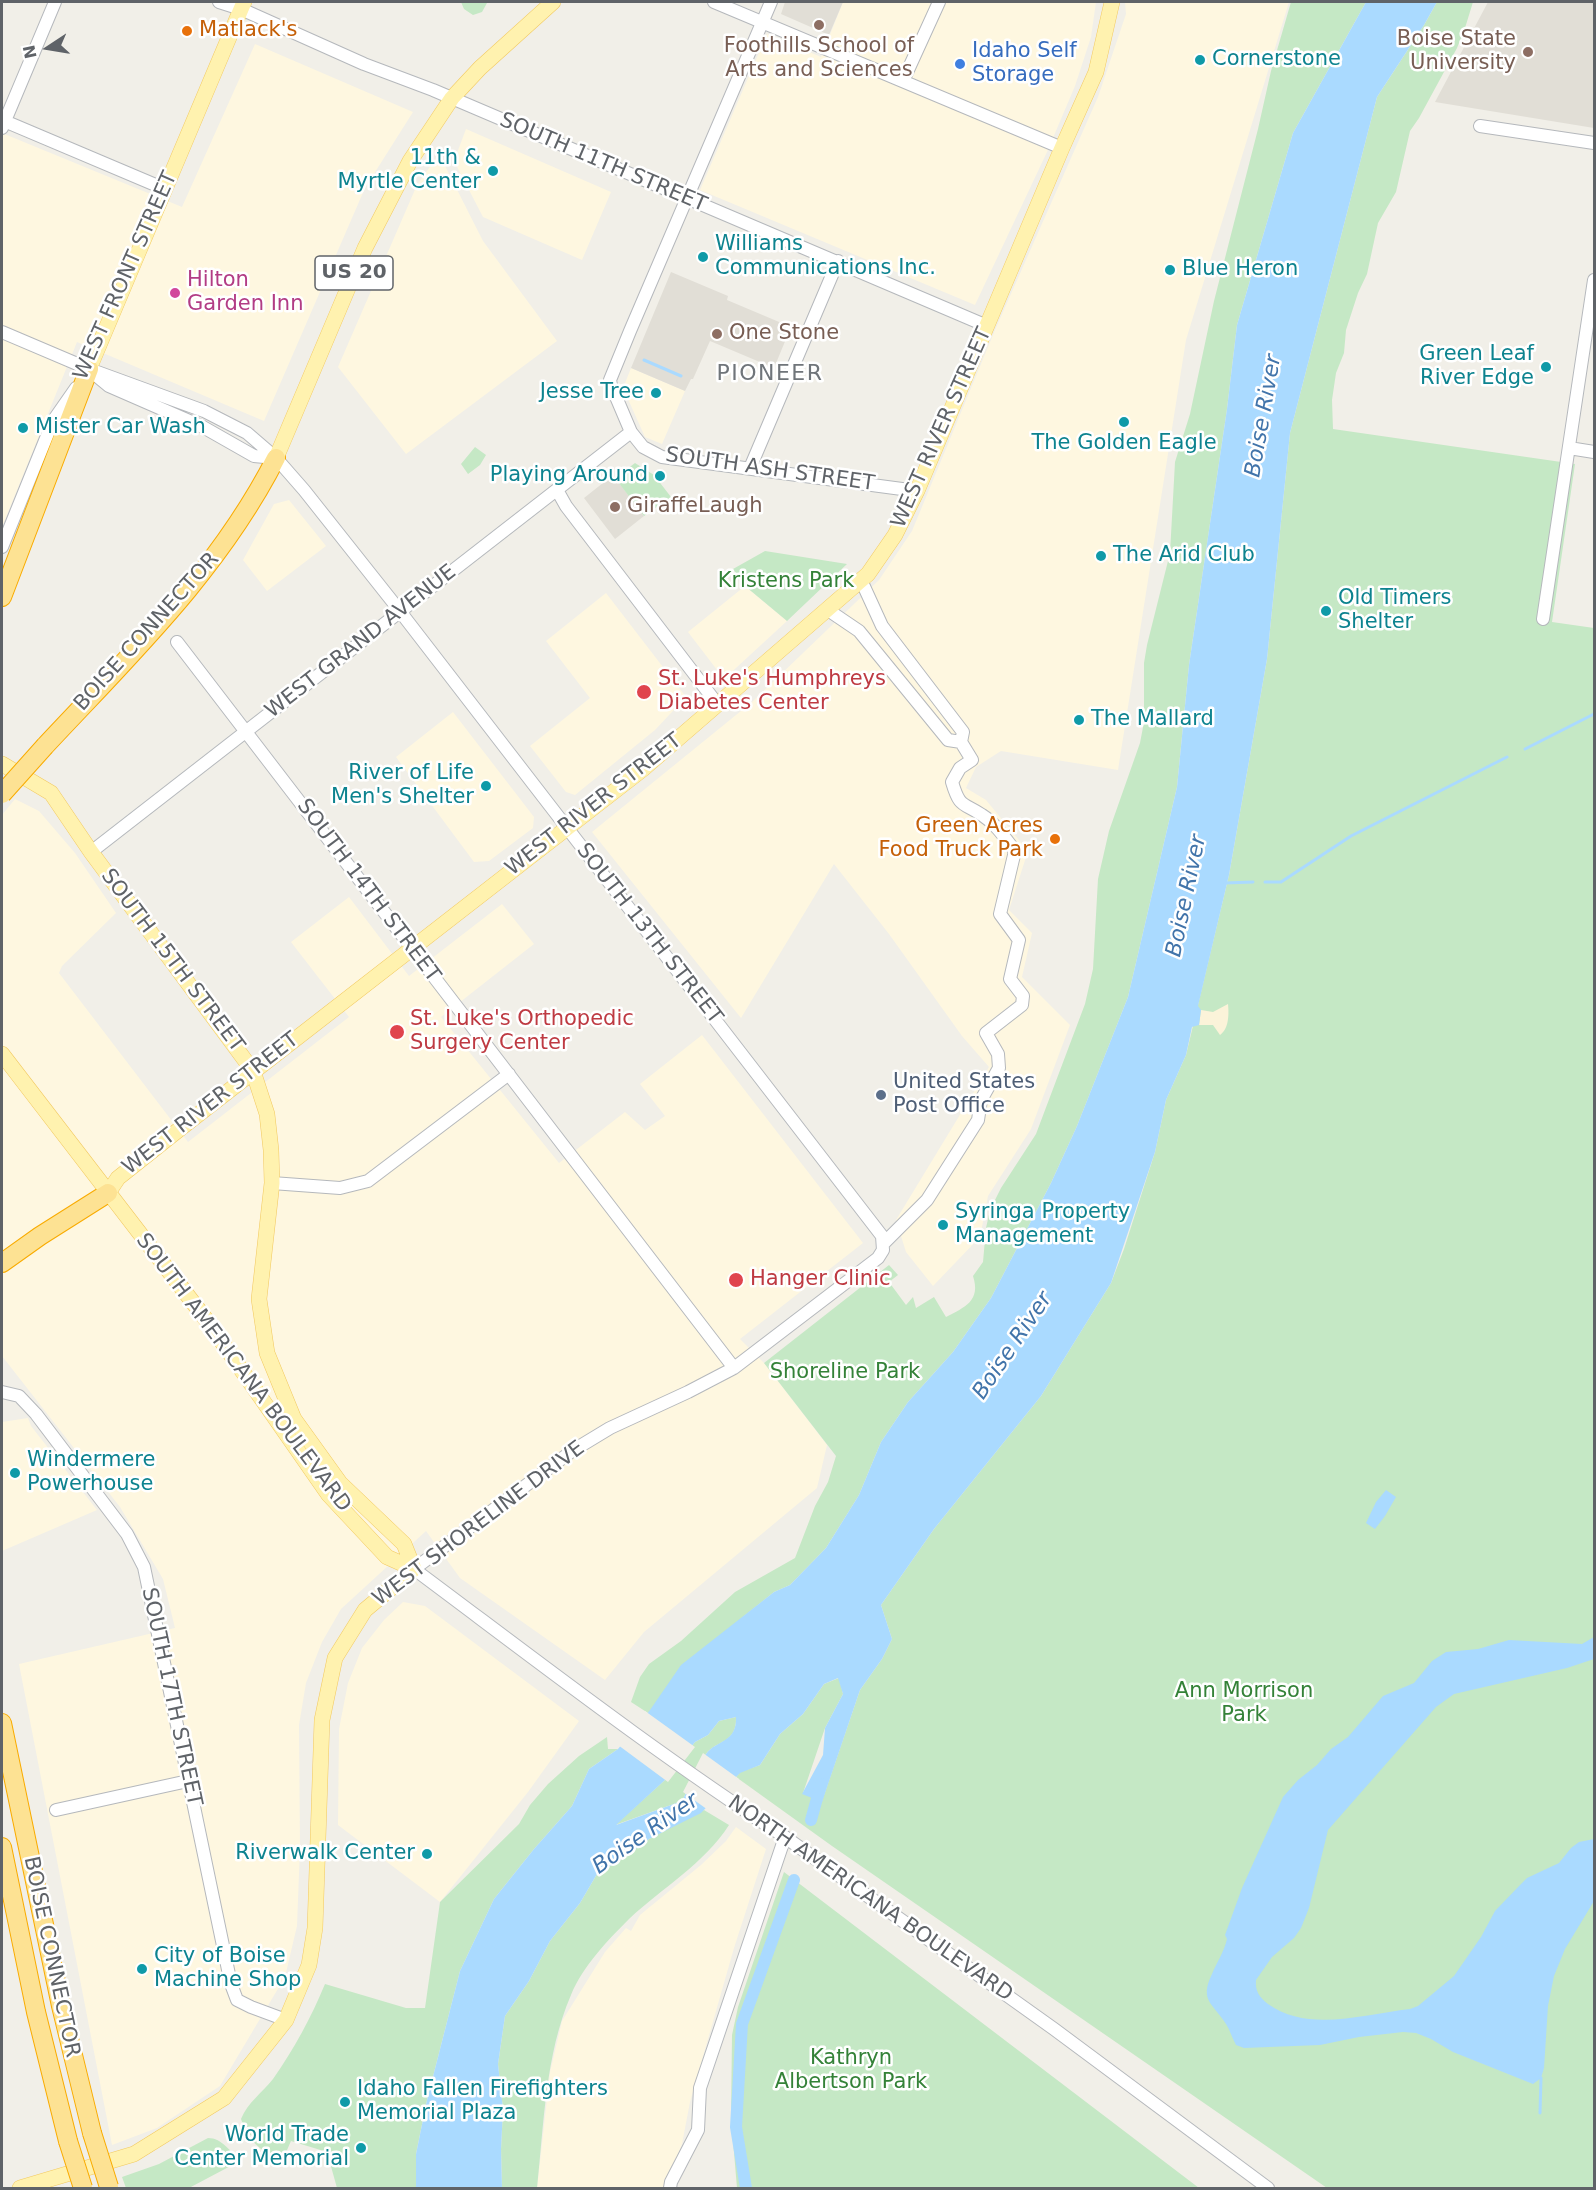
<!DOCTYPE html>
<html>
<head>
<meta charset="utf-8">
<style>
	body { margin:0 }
	#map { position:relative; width:1596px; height:2190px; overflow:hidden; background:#f1efe8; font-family:"DejaVu Sans",sans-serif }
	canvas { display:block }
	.frame { position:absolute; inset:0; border:3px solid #5f6368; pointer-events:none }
	.north { position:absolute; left:18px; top:18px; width:60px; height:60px; -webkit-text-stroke:4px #fff; paint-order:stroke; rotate:258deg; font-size:16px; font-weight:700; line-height:24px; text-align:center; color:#5f6368 }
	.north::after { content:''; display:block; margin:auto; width:21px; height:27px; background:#5f6368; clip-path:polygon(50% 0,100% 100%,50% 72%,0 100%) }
</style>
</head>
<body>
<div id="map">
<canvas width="1596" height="2190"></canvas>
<div class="frame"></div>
<div class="north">N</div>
</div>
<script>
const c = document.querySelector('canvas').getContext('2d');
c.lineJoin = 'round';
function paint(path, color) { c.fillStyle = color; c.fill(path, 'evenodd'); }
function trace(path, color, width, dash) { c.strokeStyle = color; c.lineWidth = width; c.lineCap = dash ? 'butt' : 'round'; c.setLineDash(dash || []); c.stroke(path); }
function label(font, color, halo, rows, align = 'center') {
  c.font = font + ' "DejaVu Sans",sans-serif'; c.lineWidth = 5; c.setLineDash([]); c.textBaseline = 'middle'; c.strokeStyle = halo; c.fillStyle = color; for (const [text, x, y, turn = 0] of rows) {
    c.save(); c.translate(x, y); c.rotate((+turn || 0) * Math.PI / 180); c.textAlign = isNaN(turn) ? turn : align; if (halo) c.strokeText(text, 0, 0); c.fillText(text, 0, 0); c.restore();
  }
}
paint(new Path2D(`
	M843 2H1096L1091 37 1075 86 1047 152 975 305 700 190 767 34 821 57Z
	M1125 2H1289L1186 340 1118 770 1001 751 976 767 966 788 986 800 1028 851 1009 910 1032 933 1022 977 1070 1025 1031 1129 988 1196 980 1237 933 1286 906 1252 896 1220 989 1067 962 1036 889 934 834 864 741 1018 592 832 752 702 879 580 912 531 995 330 1098 97 1126 14Z
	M255 44 413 112 365 188 264 421 77 342 2 527V133L182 207Z
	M466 129 611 192 582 260 483 217 454 161Z
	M439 154 483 241 557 341 406 454 338 367 417 185Z
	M631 368 685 391 662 444 645 437 623 388Z
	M289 500 326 546 267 591 243 560 274 504Z
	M745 586 787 621 724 679 688 632Z
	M606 593 686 697 655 730 575 795 566 792 530 746 590 698 546 641Z
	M453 712 534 817 533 828 489 861 474 862 396 757Z
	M15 799 39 811 75 853 116 913 62 966 59 973 188 1142 349 1017 291 942 349 897 409 976 502 904 534 944 441 1017 559 1163 625 1112 645 1130 665 1116 640 1084 702 1035 863 1243 740 1339 764 1363 827 1445 817 1488 644 1632 605 1680 460 1578 426 1531 341 1609 322 1642 306 1683 299 1725 300 1848 297 1926 285 1977 220 2086 157 2128 112 2145 19 1664 175 1628 163 1579 120 1507 2 1356V815Z
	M28 1418 31 1426 97 1510 2 1551V1422Z
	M403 1602 425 1606 579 1721 528 1792 440 1902 338 1825 339 1729 348 1683 362 1648 384 1620Z
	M736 1827 766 1849 734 1948 690 2102 682 2144 664 2188H537L550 2072 562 2021 605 1952 626 1928 631 1931 640 1915 701 1865 726 1841Z`), '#fef7e0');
paint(new Path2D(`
	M785 2H843L829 35 781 14Z
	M1488 2H1594V128L1435 102Z
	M671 272 728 296 727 300 791 327 774 368 710 341 693 379H691L685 391 631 368Z
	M613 475 644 516 615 539 584 498Z`), '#e1ded6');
paint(new Path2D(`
	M461 2H487V3L482 12 473 15 464 9Z
	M1291 2H1366L1293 133 1237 325 1227 409 1189 665 1177 787 1128 997 1077 1126 1051 1183 991 1298 953 1352 908 1402 881 1442 859 1495 826 1548 790 1585 774 1592 743 1617 648 1713 631 1702 640 1677 649 1664 681 1641 735 1592 795 1558 815 1506 828 1482 836 1456 764 1363 889 1265 898 1275 889 1282 906 1305 913 1297 916 1308 934 1297 946 1317C965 1307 981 1301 973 1276L983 1262 986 1228 990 1210 1001 1188 1036 1134 1085 1004 1093 969 1098 879 1109 831 1140 743 1144 722V663L1147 645 1170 553 1175 462 1190 414 1214 301 1258 129 1271 71Z
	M1437 2H1473L1465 28 1457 48 1419 118 1410 131 1396 192 1378 223 1367 274 1358 293 1346 330 1344 353 1336 373 1332 400 1333 429 1575 464 1552 622 1594 628V2188H1327L832 1846 736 1777 740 1772 760 1765 780 1734 803 1714 824 1684 839 1678 843 1694 825 1728 803 1793 822 1801 860 1690 882 1659 892 1639 881 1605 934 1529 1041 1396 1111 1283 1124 1249 1155 1152 1166 1100 1186 1055 1229 875 1267 659 1290 433 1377 97 1424 25Z
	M475 447 486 455 480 465 468 474 461 464Z
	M635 463 654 475 671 497 644 516 615 478Z
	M765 551 847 564 787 621 745 586 733 569Z
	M736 1717C737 1744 716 1740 706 1754 696 1768 690 1786 682 1801L615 1825 665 1780 695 1742 708 1735 719 1721Z
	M607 1737 608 1749H618L589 1769 572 1806 534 1849 494 1899 460 1971 427 2100 416 2154V2188H337L327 2152 291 2141 280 2166 251 2140 253 2138 244 2127 241 2119C248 2102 262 2093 273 2079 294 2049 311 2018 325 1984L406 2008H425L440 1902 519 1824 530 1805 548 1784 579 1756Z
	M704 1810 729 1825C704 1864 662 1888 629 1919 607 1941 583 1966 571 1995 545 2055 544 2125 537 2188H502L501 2149 503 2109 498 2064 505 2016 529 1981 550 1941 580 1903 597 1874 626 1856 649 1839Z
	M784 1872 1199 2188H737L731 2117 732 2035 738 2007Z
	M208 2138C222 2138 231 2152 240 2161L189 2188H126L122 2177 159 2164Z`), '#c5e8c5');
paint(new Path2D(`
	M1228 1004C1229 1014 1229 1029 1220 1035L1213 1025H1199L1201 1010 1213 1012Z`), '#fbf3d9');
paint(new Path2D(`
	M1366 2H1437L1424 25 1377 97 1290 433 1267 659 1229 875 1198 1006 1201 1010 1199 1025 1192 1027 1186 1055 1166 1100 1155 1152 1111 1283 1041 1396 934 1529 881 1605 892 1639 882 1659 860 1690 822 1802 802 1794 823 1755 825 1728 843 1694 838 1678 824 1684 803 1714 780 1734 760 1765 740 1773 701 1813 649 1839 626 1856 597 1874 580 1903 550 1941 529 1981 505 2016 498 2064 503 2109 501 2149 502 2188H416V2154L427 2100 460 1971 494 1899 534 1849 572 1806 589 1769 618 1749 650 1710 681 1665 774 1592 790 1585 826 1548 859 1495 881 1442 908 1402 953 1352 991 1298 1051 1183 1077 1126 1128 997 1177 787 1189 665 1227 409 1237 325 1293 133ZM736 1717C737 1743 716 1740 706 1754 696 1768 690 1786 682 1801L616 1825 665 1780 695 1742 708 1735 719 1721Z
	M1386 1490 1396 1497 1385 1516 1375 1529 1366 1523 1376 1502Z
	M1594 1637V1659L1567 1668 1454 1694 1436 1707 1328 1830 1309 1908 1301 1928 1294 1938 1272 1957 1256 1980C1255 1991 1259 1997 1268 2004 1308 2033 1365 2014 1410 2009L1418 2006 1454 1976 1481 1937 1495 1911 1520 1885 1527 1878 1559 1863 1571 1848 1579 1842 1594 1839V1901L1565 1949 1554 1976 1548 2006 1544 2068 1541 2078 1533 2084 1453 2052 1431 2039 1416 2033 1403 2032 1359 2037 1320 2045 1244 2048 1236 2045C1232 2038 1230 2030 1226 2024 1213 2003 1199 2001 1212 1974 1217 1962 1224 1952 1227 1939L1225 1935 1242 1888 1283 1797 1298 1780 1317 1765 1331 1749 1348 1737 1383 1696 1414 1683 1432 1661 1446 1652 1478 1649 1509 1640 1582 1644Z`), '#aadaff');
paint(new Path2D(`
	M645 1711 695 1747 668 1782 618 1745Z
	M703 1753 739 1779 708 1810 683 1792Z`), '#f1efe8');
trace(new Path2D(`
	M644 360 681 376
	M1525 749 1594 714
	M1265 882H1281L1351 836 1507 757
	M1225 883 1253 882
	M1538 2076 1541 2078 1540 2113`), '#aadaff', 3);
trace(new Path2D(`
	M811 1820 821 1784
	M746 2188 736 2127 742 2024 794 1880`), '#aadaff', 12);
const minor = new Path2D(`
	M219 2 241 9 364 64 433 90 987 326
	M714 2 1062 148
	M771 2 630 331 610 380 611 385 631 432 643 447 662 457 917 491
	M903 81 939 2
	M2 120 165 189
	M1480 126 1594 143
	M2 128 55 2
	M2 332 89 369 204 411 247 433 276 458 304 490 392 601 882 1236 883 1250 878 1258 734 1368 688 1392 610 1428 572 1451 414 1569C536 1660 657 1754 785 1837L1054 2029 1268 2188
	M92 372 109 386 203 427 254 456 275 458
	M1569 448 1594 452
	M750 468 838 261
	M557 490 566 506 718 705
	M2 547 53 421 76 388
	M861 580 882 626 963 732 961 742 972 760 960 768 952 782C960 809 963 802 982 815 996 824 1005 838 1015 851L1000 914 1019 940 1010 979 1023 996 1022 1005 986 1033 998 1054 999 1068 981 1100 978 1120 927 1200 883 1244
	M828 610 859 631 948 740 961 742
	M1543 619 1594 280
	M177 642 734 1368
	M91 852 631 432
	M272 1183 340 1188 368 1181 509 1074
	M2 1392 19 1396 36 1414 127 1534 144 1567 231 1984 237 2000 251 2007 286 2020
	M56 1810 188 1781
	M670 2188 671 2182 698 2130 700 2088 785 1837`);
const major = new Path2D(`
	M89 369 244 2
	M276 458 365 248 410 161 452 98 480 68 553 2
	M2 764 51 793 91 852 253 1071 267 1114 271 1150 272 1183 259 1299 267 1353 294 1419 340 1483 404 1544 414 1569
	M2 1054 208 1322 328 1494 387 1557 414 1569
	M108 1193 118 1178 181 1128 643 769 868 574 895 535 917 491 1062 148 1096 72 1112 2
	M20 2188 134 2154 224 2098 286 2020 309 1965 315 1928 322 1720 335 1658 365 1610 414 1569`);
const highway = new Path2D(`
	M2 597 89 369
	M45 746C130 655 219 570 276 458
	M2 1263 40 1236 108 1193
	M2 1723 61 2006 92 2133
	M2 1847 36 2012 68 2141`);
trace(minor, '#b5b8bc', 14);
trace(major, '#f2c960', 16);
trace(highway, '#f9ab00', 20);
trace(minor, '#fff', 12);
trace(major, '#fff2af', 15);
trace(highway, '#fde293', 18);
const highwayBridge = new Path2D(`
	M2 794 45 746
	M92 2133 109 2187
	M68 2141 83 2188`);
trace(highwayBridge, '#f9ab00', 20, []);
trace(highwayBridge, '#fde293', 18);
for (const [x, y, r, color] of [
	[819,25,6,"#8d6e63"],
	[187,31,6,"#e8710a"],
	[1528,52,6,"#8d6e63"],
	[1200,60,6,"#0f9aa8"],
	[960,64,6,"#3f7fe0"],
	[493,171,6,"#0f9aa8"],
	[703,257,6,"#0f9aa8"],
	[1170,270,6,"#0f9aa8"],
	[175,293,6,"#d1479c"],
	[717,334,6,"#8d6e63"],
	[1546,367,6,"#0f9aa8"],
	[656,393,6,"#0f9aa8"],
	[1124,422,6,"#0f9aa8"],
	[23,428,6,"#0f9aa8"],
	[660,476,6,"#0f9aa8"],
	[615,507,6,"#8d6e63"],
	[1101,556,6,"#0f9aa8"],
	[1326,611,6,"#0f9aa8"],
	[644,692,8,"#e0444e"],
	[1079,720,6,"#0f9aa8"],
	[486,786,6,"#0f9aa8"],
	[1055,839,6,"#e8710a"],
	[397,1032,8,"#e0444e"],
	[881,1095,6,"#5c6f8a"],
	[943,1225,6,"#0f9aa8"],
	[736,1280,8,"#e0444e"],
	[15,1473,6,"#0f9aa8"],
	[427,1854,6,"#0f9aa8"],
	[142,1969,6,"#0f9aa8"],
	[345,2102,6,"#0f9aa8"],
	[361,2148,6,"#0f9aa8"]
]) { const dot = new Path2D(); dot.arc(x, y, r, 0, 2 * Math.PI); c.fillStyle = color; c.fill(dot); trace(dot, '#fff', 2); }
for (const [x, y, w] of [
	[354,273,78]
]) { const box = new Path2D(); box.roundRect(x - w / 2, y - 17, w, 34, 4.5); c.fillStyle = '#fff'; c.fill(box); trace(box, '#5f6368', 1.5); }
label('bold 20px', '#5f6368', null, [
	["US 20",354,273]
]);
label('21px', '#c56008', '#fff', [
	["Matlack's",199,31],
	["Green Acres",1043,827,"right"],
	["Food Truck Park",1043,851,"right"]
], 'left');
label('21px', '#785e54', '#fff', [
	["Boise State",1516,40,"right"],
	["University",1516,64,"right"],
	["Foothills School of",819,47,"center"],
	["Arts and Sciences",819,71,"center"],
	["One Stone",729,334],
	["GiraffeLaugh",627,507]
], 'left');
label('21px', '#366cbe', '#fff', [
	["Idaho Self",972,52],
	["Storage",972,76]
], 'left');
label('21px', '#0d838f', '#fff', [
	["Cornerstone",1212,60],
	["11th &",481,159,"right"],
	["Myrtle Center",481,183,"right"],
	["Williams",715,245],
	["Communications Inc.",715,269],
	["Blue Heron",1182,270],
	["Green Leaf",1534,355,"right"],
	["River Edge",1534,379,"right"],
	["Jesse Tree",644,393,"right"],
	["Mister Car Wash",35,428],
	["The Golden Eagle",1124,444,"center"],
	["Playing Around",648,476,"right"],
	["The Arid Club",1113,556],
	["Old Timers",1338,599],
	["Shelter",1338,623],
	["The Mallard",1091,720],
	["River of Life",474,774,"right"],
	["Men's Shelter",474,798,"right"],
	["Syringa Property",955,1213],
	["Management",955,1237],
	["Windermere",27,1461],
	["Powerhouse",27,1485],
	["Riverwalk Center",415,1854,"right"],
	["City of Boise",154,1957],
	["Machine Shop",154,1981],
	["Idaho Fallen Firefighters",357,2090],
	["Memorial Plaza",357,2114],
	["World Trade",349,2136,"right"],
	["Center Memorial",349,2160,"right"]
], 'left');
label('21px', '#5f6368', '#fff', [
	["SOUTH 11TH STREET",603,163,23],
	["WEST FRONT STREET",126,276,-66],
	["WEST RIVER STREET",942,428,-66],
	["SOUTH ASH STREET",770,470,8],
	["BOISE CONNECTOR",147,632,-48],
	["WEST GRAND AVENUE",361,642,-38],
	["WEST RIVER STREET",594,805,-38],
	["SOUTH 14TH STREET",368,891,53],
	["SOUTH 13TH STREET",649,934,52],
	["SOUTH 15TH STREET",172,961,53],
	["WEST RIVER STREET",211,1104,-38],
	["SOUTH AMERICANA BOULEVARD",243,1373,53],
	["WEST SHORELINE DRIVE",479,1524,-37],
	["SOUTH 17TH STREET",171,1697,78],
	["NORTH AMERICANA BOULEVARD",870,1899,35],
	["BOISE CONNECTOR",51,1957,78]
]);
label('21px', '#b23c85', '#fff', [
	["Hilton",187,281],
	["Garden Inn",187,305]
], 'left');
label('21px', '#348238', '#fff', [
	["Kristens Park",786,582],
	["Shoreline Park",845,1373],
	["Ann Morrison",1244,1692],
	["Park",1244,1716],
	["Kathryn",851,2059],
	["Albertson Park",851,2083]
]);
label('21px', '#be3a42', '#fff', [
	["St. Luke's Humphreys",658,680],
	["Diabetes Center",658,704],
	["St. Luke's Orthopedic",410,1020],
	["Surgery Center",410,1044],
	["Hanger Clinic",750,1280]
], 'left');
label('21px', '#4e5e75', '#fff', [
	["United States",893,1083],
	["Post Office",893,1107]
], 'left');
c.letterSpacing = '1.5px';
label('22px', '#70757a', '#fff', [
	["PIONEER",770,374]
]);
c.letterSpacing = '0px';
label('italic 22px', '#4174aa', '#fff', [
	["Boise River",1264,416,-80],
	["Boise River",1187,896,-78],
	["Boise River",1013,1346,-56],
	["Boise River",646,1834,-35]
]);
</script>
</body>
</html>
